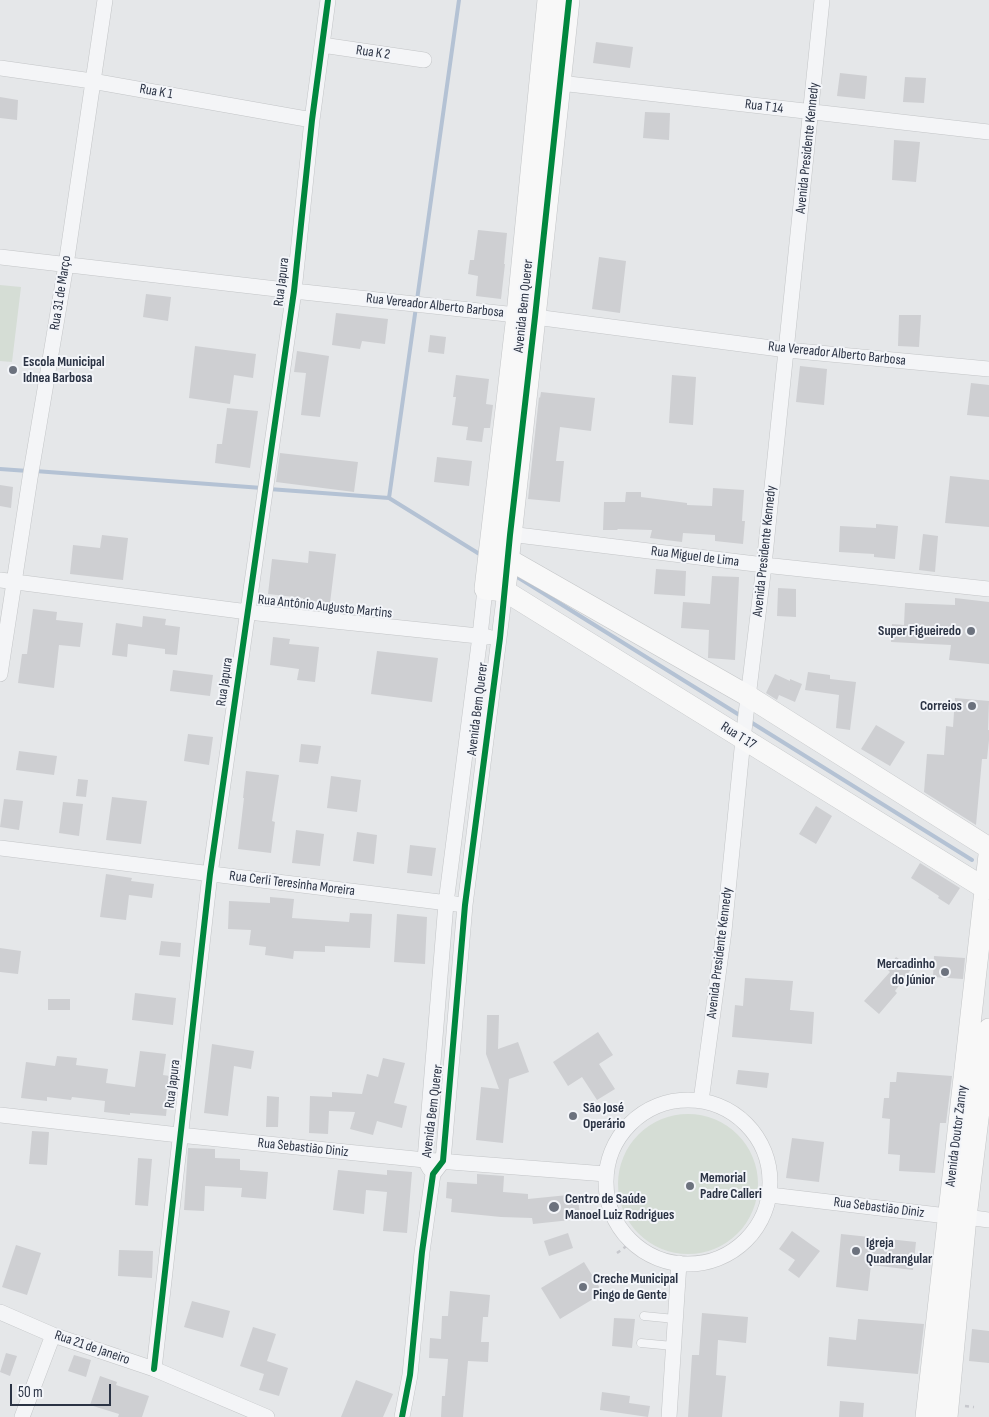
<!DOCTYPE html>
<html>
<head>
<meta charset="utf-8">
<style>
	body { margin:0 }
	#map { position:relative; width:989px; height:1417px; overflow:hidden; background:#e5e7e9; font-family:"Sofia Sans Condensed",sans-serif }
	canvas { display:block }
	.scale { position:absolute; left:10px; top:1384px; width:101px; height:22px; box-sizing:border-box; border:2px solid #2b3344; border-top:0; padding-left:6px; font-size:15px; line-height:18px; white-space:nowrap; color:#2b3344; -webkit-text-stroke:4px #f3f5f9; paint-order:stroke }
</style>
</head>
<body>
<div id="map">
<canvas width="989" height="1417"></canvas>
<div class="scale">50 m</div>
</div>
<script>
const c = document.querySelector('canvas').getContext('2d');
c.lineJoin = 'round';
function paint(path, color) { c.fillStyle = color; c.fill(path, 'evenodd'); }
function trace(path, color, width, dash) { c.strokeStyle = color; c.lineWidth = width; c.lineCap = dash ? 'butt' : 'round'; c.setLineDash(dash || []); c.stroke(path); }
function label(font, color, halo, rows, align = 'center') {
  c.font = font + ' "Sofia Sans Condensed",sans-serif'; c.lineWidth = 4; c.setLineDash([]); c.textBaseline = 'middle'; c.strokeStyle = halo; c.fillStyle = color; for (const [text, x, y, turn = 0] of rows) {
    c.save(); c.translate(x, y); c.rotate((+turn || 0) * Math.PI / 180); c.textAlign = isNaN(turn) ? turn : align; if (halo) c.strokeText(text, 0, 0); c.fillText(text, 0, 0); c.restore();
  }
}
paint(new Path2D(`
	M0 285 21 287 12 362 0 361Z
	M618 1184a70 70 0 1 1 140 0a70 70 0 1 1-140 0Z`), '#d5ddd5');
trace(new Path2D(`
	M417 300 459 0
	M0 469 28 471
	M35 471 262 488
	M269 489 389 498 481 555
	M389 498 416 307
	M514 575 741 716
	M749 721 972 860`), '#b4c2d4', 4);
paint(new Path2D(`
	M596 42 633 47 630 68 593 63Z
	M840 73 867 76 865 99 837 96Z
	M905 77 926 78 924 103 903 102Z
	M0 97 18 100 17 120 0 118Z
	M645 112 670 113 669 140 643 138Z
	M894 140 920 142 916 182 892 180Z
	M478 230 507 233 504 264H505L501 299 476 296 478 276 468 274 470 260H474Z
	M599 257 626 261 620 313 592 309Z
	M146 294 171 297 168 321 143 317Z
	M336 313 388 319 385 344 362 341 360 349 332 345Z
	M899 315H921L919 347 898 346Z
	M430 335 446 337 444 354 428 352Z
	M195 346 256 354 253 378 234 375 230 404 189 398Z
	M297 351 329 356 320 417 301 415 306 373 294 372Z
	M800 366 827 369 824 405 796 402Z
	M456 375 489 379 486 404 493 405 490 428H484L482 442 466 440 468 427 452 425 456 397H453Z
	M672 375 696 377 693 425 669 423Z
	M971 383 989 385V417L967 415Z
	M541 392 595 398 591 431 560 427 556 461H564L560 502 528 499 539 397 540 398Z
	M227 408 258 411 250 468 215 463 217 444H222Z
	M280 453 358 462 354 492 276 482Z
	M437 457 472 461 469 486 434 482Z
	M950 476 989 480V527L945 523Z
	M0 485 13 487 11 508 0 506Z
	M713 488 744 490 742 521H745L743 544 715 541V535L683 533 682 542 650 538 652 530 618 529 617 530H603L604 502H625L626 492H641V497L687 503V505L712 506Z
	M876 524 898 526 895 559 874 557V554L839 552 840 526 876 528Z
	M923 534 938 536 935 572 919 570Z
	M102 535 128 538 123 580 70 574 73 545 100 548Z
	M309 551 336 554 330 603 303 600V598L268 594 272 559 308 563Z
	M656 569 686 571 685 596 654 594Z
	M712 576 739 577 735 660 708 658 709 630 681 628 683 602 710 604Z
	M778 588 796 589V617L777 616Z
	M955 598 989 602V664L949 660 951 645 891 642 892 624 904 625 905 603 955 605Z
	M33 609 57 612 56 620 83 623 80 647 59 645 54 688 18 683 22 654H27Z
	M143 616 166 619 165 625 180 627 177 655 165 654V649L128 644 127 657 112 655 116 623 142 627Z
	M273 637 290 639 289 644 319 647 315 682 297 680 299 669 270 665Z
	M377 651 438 658 432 702 371 694Z
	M173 670 213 675 210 696 170 691Z
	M808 672 830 675V679L856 682 850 730 836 728 839 695 805 690Z
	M775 674 790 681V679L802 684 795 702 779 695 777 700 766 693Z
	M955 698 989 701 988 730H989V740L987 759H982L976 825 924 792 927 754 944 755 946 726 953 727Z
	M876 725 905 742 890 766 861 749Z
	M188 734 213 737 209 765 184 761Z
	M301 744 321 746 318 764 299 762Z
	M19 751 57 756 54 775 16 770Z
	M246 771 279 775 272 821 275 822 271 853 238 849 244 798H243Z
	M331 776 361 780 357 812 327 808Z
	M78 779 88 780 86 797 76 796Z
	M112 797 147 801 141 844 106 840Z
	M4 799 23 801 19 830 0 827Z
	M63 802 83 804 79 836 59 833Z
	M816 806 832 816 816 844 799 834Z
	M296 830 324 834 320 866 292 863Z
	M357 832 377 835 374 864 353 861Z
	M410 845 436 848 432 876 407 873Z
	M920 863 960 888 949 905 938 898 939 896 911 878Z
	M106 874 132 878 131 881 154 884 152 898 129 895 126 920 100 917Z
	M270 897 294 899 292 918 349 922 350 913 372 914 370 948 325 946V952L294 951 293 959 265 955 266 947 249 945 251 930 228 929 229 901 270 903Z
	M397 914 427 917 425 964 394 962Z
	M161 941 181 943 180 957 159 955Z
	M0 948 21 951 18 974 0 972Z
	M934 956 965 958 963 979 933 977Z
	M896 957 912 968 895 991 897 993 879 1014 864 1001 890 972 887 969Z
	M745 978 793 981 790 1010 814 1012 812 1044 732 1037 735 1005 743 1006Z
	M135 993 176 998 173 1025 132 1020Z
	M48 999H70V1010H48Z
	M487 1015H499L498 1049 518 1042 529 1072 509 1079 503 1143 476 1140 481 1087 499 1089 486 1054Z
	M598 1032 613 1055 599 1064 615 1089 597 1100 582 1077 568 1086 553 1062Z
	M212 1044 254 1051 251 1069 234 1066 228 1116 204 1113Z
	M140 1051 166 1054 163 1075 170 1076 166 1116 130 1113V1115L104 1112 105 1101 72 1097 71 1100 47 1097V1101L21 1098 26 1062 55 1066 57 1056 77 1058 76 1065 108 1069 106 1083 135 1087Z
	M383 1058 405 1063 394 1103 407 1106 402 1128 377 1121 373 1135 350 1129 355 1112 329 1111 328 1134 309 1133 310 1096 332 1097V1092L362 1094 367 1074 378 1077Z
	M738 1070 769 1073 767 1088 736 1084Z
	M897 1072 952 1076 946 1123H940L935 1173 899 1171 900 1155 888 1154 890 1119 882 1118 884 1098H889L890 1082H896Z
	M267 1096 279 1097 278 1127H266Z
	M32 1131 49 1132 47 1165 29 1164Z
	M792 1138 824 1142 819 1182 786 1178Z
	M188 1148 215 1149V1158L240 1159V1170L268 1172 266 1199 241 1197 242 1188 205 1186 204 1211 184 1210Z
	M138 1158 152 1159 148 1206 135 1205Z
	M338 1170 387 1175V1170L412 1172 407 1233 383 1231 387 1192 366 1190 364 1214 333 1210Z
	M477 1174 504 1176 503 1192 528 1194V1199L578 1194 580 1219 533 1224 532 1218 501 1217 451 1212 452 1199 446 1198 447 1182 477 1184Z
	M792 1231 820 1251 799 1278 788 1270 795 1260 779 1249Z
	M568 1233 573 1248 549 1256 544 1241Z
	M841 1234 916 1242 913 1270 871 1265 868 1291 836 1287Z
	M16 1245 41 1253 27 1295 2 1287Z
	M119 1250 153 1251 152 1278 118 1276Z
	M584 1262 603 1293 560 1319 541 1288Z
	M450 1291 490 1295 488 1317H483L481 1342H489L488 1362 468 1361 463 1417H441L442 1396H445L448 1359 429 1358 430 1338 441 1339 442 1316H448Z
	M192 1301 230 1311 223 1338 184 1327Z
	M702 1313 748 1317 746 1343 718 1340 716 1375 726 1376 722 1417H688L692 1355H699Z
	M614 1318 635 1319 632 1348 612 1346Z
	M858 1319 924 1324 918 1374 827 1366 829 1337 856 1340Z
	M253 1327 276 1334 267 1361 288 1368 279 1396 259 1390 264 1374 240 1366Z
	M972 1329 989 1331V1363L969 1361Z
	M6 1353 17 1356 10 1376 0 1372Z
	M74 1355 91 1360 86 1377 68 1371Z
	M100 1376 117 1382 116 1385 149 1396 142 1417H118L119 1414 90 1405Z
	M356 1380 393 1394 383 1417H341Z
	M602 1392 630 1396 629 1403 650 1406 648 1417 600 1410Z
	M840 1401 864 1403 863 1417H839Z`), '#cecfd2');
const lane = new Path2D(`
	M644 1316 675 1319
	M641 1343 673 1346`);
const street = new Path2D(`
	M322 45 424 60
	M0 68 92 81 312 120
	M551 82 989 132
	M0 257 294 291 535 317 787 350 989 369
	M501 533 764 565 989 589
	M0 580 248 612 488 637
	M0 674 30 478 66 265 105 0
	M0 848 456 904
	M606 1182a82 82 0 1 1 164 0a82 82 0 1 1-164 0Z
	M701 1101 724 931 743 739 764 565 822 0
	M0 1115 179 1135 425 1160 606 1174
	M430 1169 425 1160 446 903 480 636 485 589
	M770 1195 947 1216 966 1217 989 1220
	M0 1312 53 1335 154 1369 267 1417
	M154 1369 210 874 294 291 312 120 328 0
	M22 1417 53 1335
	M402 1417 410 1375 422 1252 433 1174 443 1161 465 905 505 591
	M669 1417 679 1263`);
const secondary = new Path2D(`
	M548 0 517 315 485 589 505 591 986 889 989 888
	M495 557 508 559 748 696 989 848
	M505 591 535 317 569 0
	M926 1417 989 855
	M947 1417 966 1217 989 1029`);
trace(lane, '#c3c5c7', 9);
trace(street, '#c3c5c7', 16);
trace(secondary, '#c3c5c7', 22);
trace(new Path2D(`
	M617 1253 632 1242
	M965 1406 974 1407`), '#c7c8cd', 2.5, [4, 4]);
trace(lane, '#f4f5f7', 8);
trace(street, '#f4f5f7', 15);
trace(secondary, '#f8f8f8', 21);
trace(new Path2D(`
	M154 1369 210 874 294 291 312 120 328 0
	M402 1417 410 1375 422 1252 433 1174 443 1161 465 905 500 638 510 535 535 317 569 0`), '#00873e', 6);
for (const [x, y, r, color] of [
	[13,370,5,"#6c727e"],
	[971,631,5,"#6c727e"],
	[972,706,5,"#6c727e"],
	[945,972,5,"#6c727e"],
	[573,1116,5,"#6c727e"],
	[690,1186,5,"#6c727e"],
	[554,1207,6,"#6c727e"],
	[856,1251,5,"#6c727e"],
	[583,1287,5,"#6c727e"]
]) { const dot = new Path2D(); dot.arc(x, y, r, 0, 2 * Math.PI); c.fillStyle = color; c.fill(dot); trace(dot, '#f3f5f9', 2); }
label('14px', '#2b3344', '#f3f5f9', [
	["Rua K 2",373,53,8],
	["Rua K 1",156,92,10],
	["Rua T 14",764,107,7],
	["Avenida Presidente Kennedy",808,148,-84],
	["Rua Japura",282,282,-83],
	["Rua 31 de Março",61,293,-81],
	["Rua Vereador Alberto Barbosa",435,306,6],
	["Avenida Bem Querer",524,306,-84],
	["Rua Vereador Alberto Barbosa",837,354,6],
	["Avenida Presidente Kennedy",765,551,-84],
	["Rua Miguel de Lima",695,557,7],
	["Rua Antônio Augusto Martins",325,607,6],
	["Rua Japura",225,682,-82],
	["Avenida Bem Querer",478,709,-83],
	["Rua T 17",738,736,32],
	["Rua Cerli Teresinha Moreira",292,884,7],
	["Avenida Presidente Kennedy",720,953,-83],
	["Rua Japura",173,1084,-83],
	["Avenida Bem Querer",433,1111,-83],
	["Avenida Doutor Zanny",957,1136,-83],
	["Rua Sebastião Diniz",303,1148,6],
	["Rua Sebastião Diniz",879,1208,7],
	["Rua 21 de Janeiro",92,1348,19]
]);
label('bold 14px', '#2b3344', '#f3f5f9', [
	["Escola Municipal",23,362],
	["Idnea Barbosa",23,378],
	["Super Figueiredo",961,631,"right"],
	["Correios",962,706,"right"],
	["Mercadinho",935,964,"right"],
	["do Júnior",935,980,"right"],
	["São José",583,1108],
	["Operário",583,1124],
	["Memorial",700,1178],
	["Padre Calleri",700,1194],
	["Centro de Saúde",565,1199],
	["Manoel Luiz Rodrigues",565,1215],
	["Igreja",866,1243],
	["Quadrangular",866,1259],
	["Creche Municipal",593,1279],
	["Pingo de Gente",593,1295]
], 'left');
</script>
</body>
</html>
